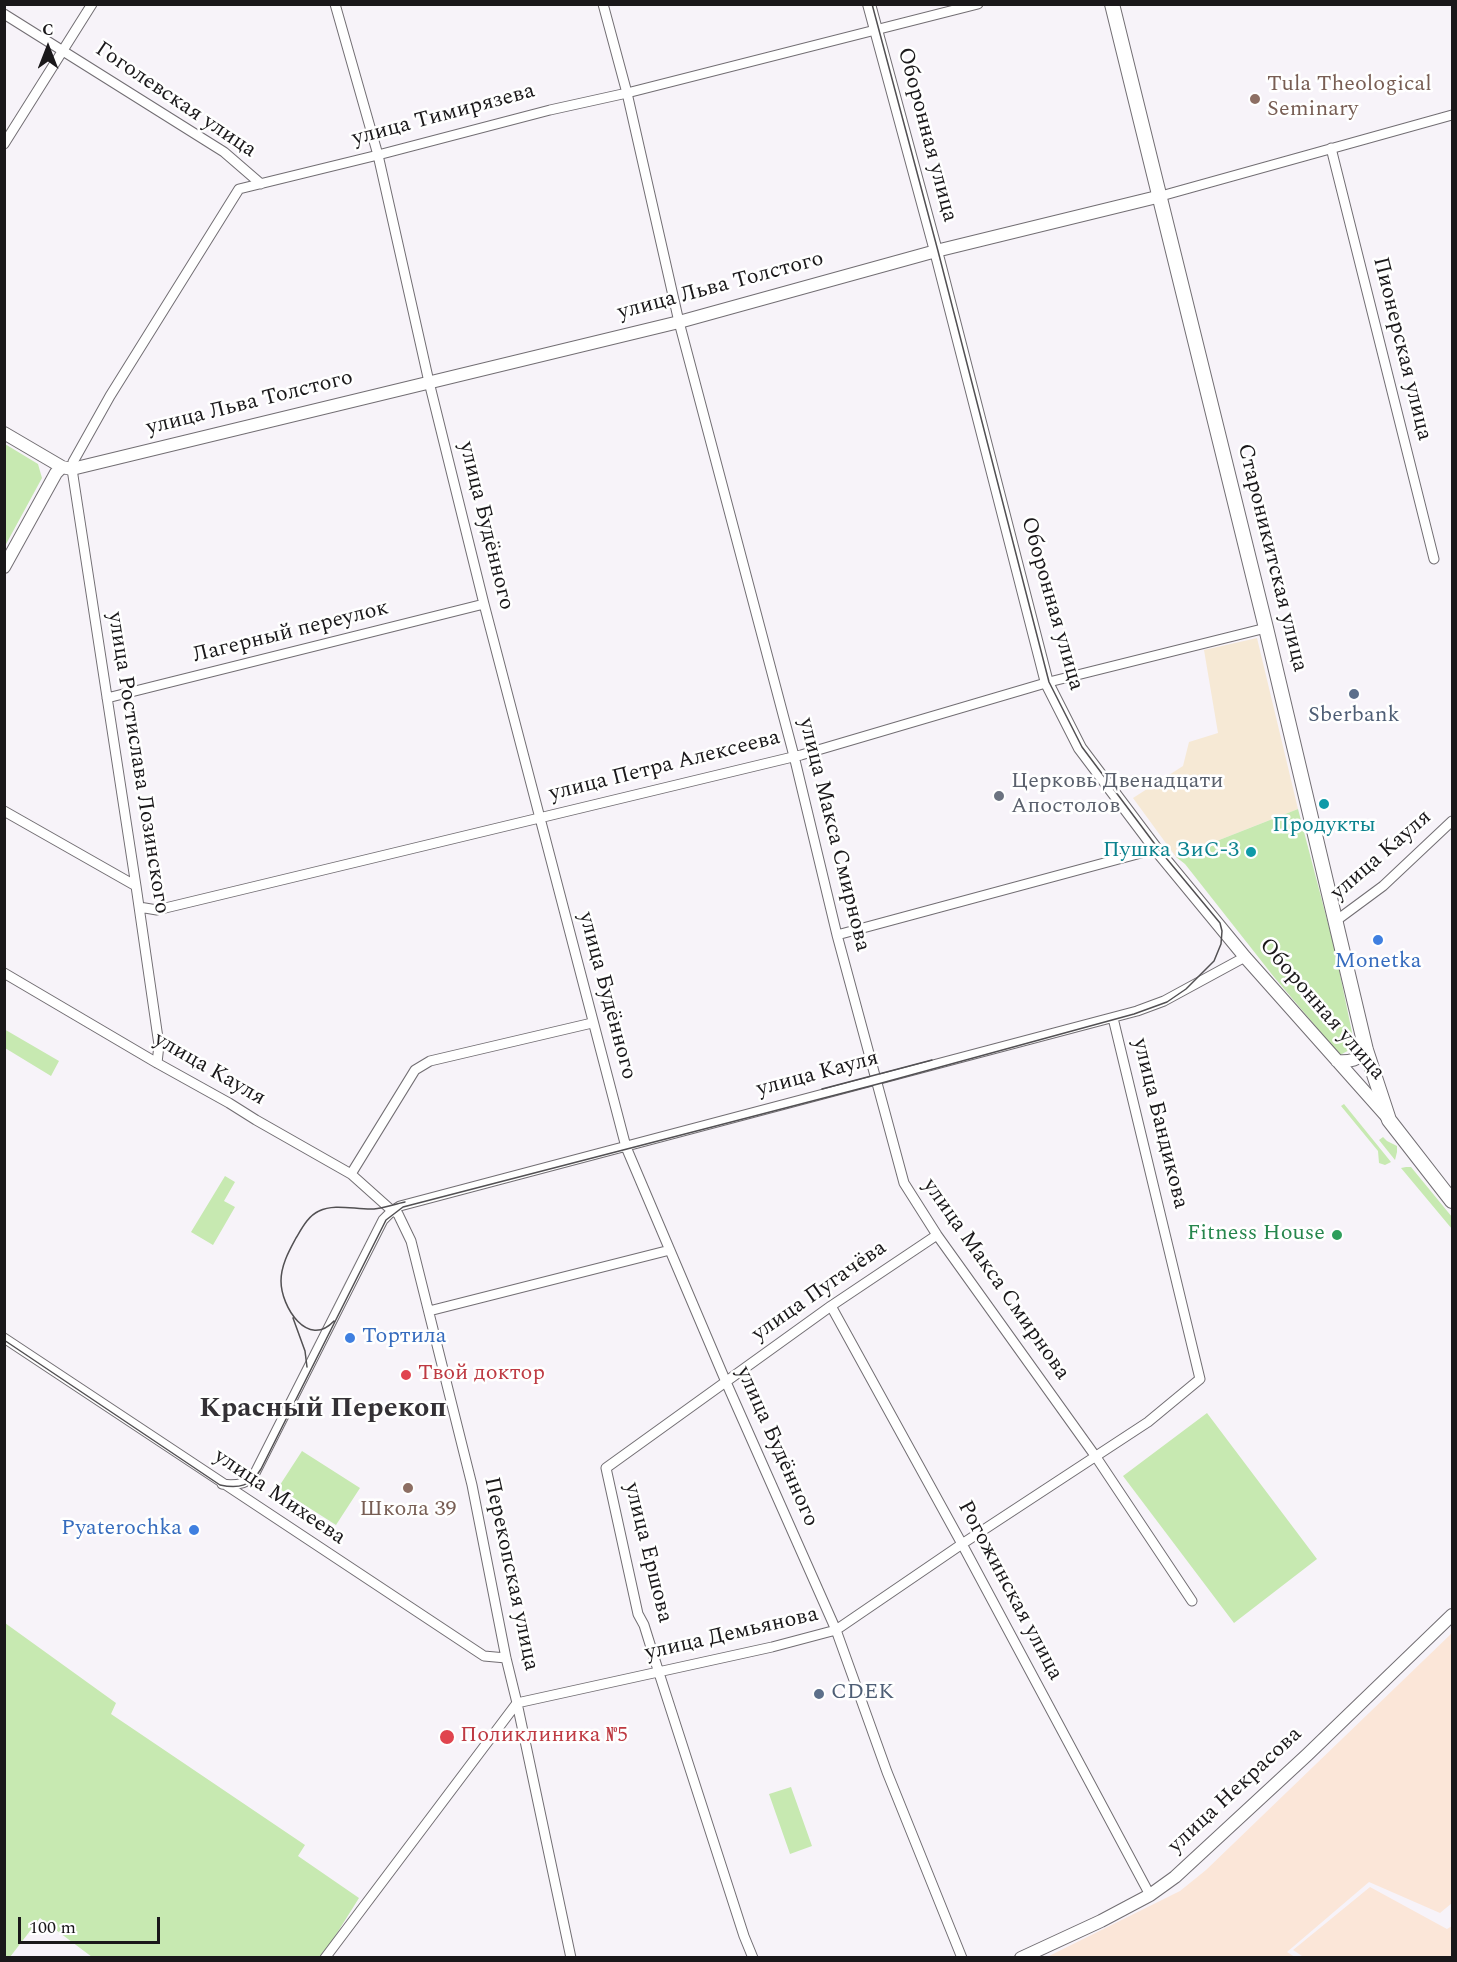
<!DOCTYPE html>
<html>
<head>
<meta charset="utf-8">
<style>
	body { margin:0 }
	#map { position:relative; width:1457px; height:1962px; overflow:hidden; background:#f7f3f9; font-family:Spectral,serif }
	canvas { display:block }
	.frame { position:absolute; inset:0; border:6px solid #1a181a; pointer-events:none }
	.north { position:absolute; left:18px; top:18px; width:60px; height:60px; -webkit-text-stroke:4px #fff; paint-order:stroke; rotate:0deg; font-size:16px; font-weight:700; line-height:24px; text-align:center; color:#1a181a }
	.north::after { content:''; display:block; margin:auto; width:21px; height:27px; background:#1a181a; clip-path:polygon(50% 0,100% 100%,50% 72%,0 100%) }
	.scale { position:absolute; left:18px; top:1917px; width:142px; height:27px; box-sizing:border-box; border:3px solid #1a181a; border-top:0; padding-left:8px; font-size:18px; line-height:21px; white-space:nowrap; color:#1a181a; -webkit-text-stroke:4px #fff; paint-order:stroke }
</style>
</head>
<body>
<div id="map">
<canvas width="1457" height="1962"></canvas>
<div class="frame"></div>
<div class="north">С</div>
<div class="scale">100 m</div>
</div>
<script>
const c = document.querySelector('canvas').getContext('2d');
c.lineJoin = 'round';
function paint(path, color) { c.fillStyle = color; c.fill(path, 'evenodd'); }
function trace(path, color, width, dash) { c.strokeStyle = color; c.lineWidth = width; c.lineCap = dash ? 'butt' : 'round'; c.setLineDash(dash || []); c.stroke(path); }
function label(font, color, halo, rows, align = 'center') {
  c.font = font + ' Spectral,serif'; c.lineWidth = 5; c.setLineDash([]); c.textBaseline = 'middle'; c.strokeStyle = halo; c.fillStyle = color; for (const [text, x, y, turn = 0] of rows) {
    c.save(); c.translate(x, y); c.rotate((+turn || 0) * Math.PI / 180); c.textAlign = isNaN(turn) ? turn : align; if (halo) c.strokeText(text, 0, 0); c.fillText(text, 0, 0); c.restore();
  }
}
paint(new Path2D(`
	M1257 638 1298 809 1176 857 1133 798 1183 766 1189 742 1218 733 1204 650Z`), '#f6e9d5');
paint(new Path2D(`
	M1452 1633V1903L1440 1913 1369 1882 1287 1952 1295 1957H1047L1180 1891 1206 1870Z
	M1370 1887 1447 1929 1452 1926V1957L1305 1958 1293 1950Z`), '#fbe6d8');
paint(new Path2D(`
	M5 444 38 464 42 478 5 546Z
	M1298 809 1335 950 1355 1047 1340 1055 1274 977 1185 864 1176 857Z
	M4 1029 59 1061 51 1076 5 1048Z
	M1344 1104 1391 1162 1385 1165 1379 1163 1378 1151 1341 1106Z
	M1383 1137 1387 1141 1397 1146V1152L1395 1160 1379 1140Z
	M1406 1167H1411L1452 1217V1229L1401 1168Z
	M225 1176 235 1182 224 1201 235 1207 213 1245 191 1232Z
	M1207 1413 1317 1559 1234 1623 1123 1476Z
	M302 1451 360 1488 336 1525 278 1488Z
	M5 1623 116 1703 111 1714 305 1845 298 1856 359 1898 322 1957H92L40 1918 10 1957H5Z
	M791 1787 812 1846 790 1854 769 1794Z`), '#c7e9b1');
const street = new Path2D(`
	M335 4 378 155 429 382 484 604 626 1147 726 1382 836 1630 887 1772 962 1958
	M603 4 627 93 679 322 794 756 837 935 904 1183 937 1235 1096 1457 1192 1601
	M4 14 224 152 261 184
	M4 144 92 4
	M1331 148 1434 559
	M1161 196 1452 115
	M107 698 484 604
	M4 811 136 886
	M139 907 157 910 801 755 1049 682 1266 628
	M1337 920 1383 886 1452 821
	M837 935 1156 849
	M4 973 157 1063 229 1103 256 1120 351 1174 389 1208 398 1214 411 1241 472 1485 506 1658 517 1703 571 1958
	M157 1063 159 1045 136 886 72 469 73 462 110 396 239 189 378 155 550 110 627 93 978 4
	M351 1174 415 1070 430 1061 592 1023
	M831 1306 962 1544 1150 1895
	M429 1311 670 1250
	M4 1338 484 1656 506 1658
	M222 1484C234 1486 244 1485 253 1477L383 1220 392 1211 400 1206 1137 1011 1164 1001 1245 957
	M325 1958 517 1703 772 1647 836 1630 962 1544 1148 1422 1200 1379 1113 1018
	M753 1958 744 1936 659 1673 644 1625 638 1614 606 1468 831 1306 937 1235`);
const secondary = new Path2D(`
	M869 4 936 251 1047 683 1080 748 1156 849 1245 957 1389 1119
	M4 433 62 467 72 469 679 322 936 251 1161 196
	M4 567 56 473 62 467
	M1337 1061C1350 1062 1359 1060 1366 1050
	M1021 1958 1101 1921 1150 1895 1175 1877 1307 1755 1452 1615`);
const primary = new Path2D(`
	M1112 4 1266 628 1366 1050 1389 1120 1452 1201`);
trace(street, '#726e73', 11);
trace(secondary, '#726e73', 14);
trace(primary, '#726e73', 16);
trace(street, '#fff', 9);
trace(secondary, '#fff', 12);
trace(primary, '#fff', 14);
trace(new Path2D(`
	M822 1089 932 1060
	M293 1318 305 1351 307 1367
	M334 1321C308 1349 281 1307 281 1281 281 1265 289 1251 296 1238 302 1228 308 1216 319 1211 335 1203 356 1210 374 1209 384 1208 395 1204 405 1202
	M4 1340 220 1485C239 1489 251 1486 261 1469L386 1220 403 1207 878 1084 1134 1014 1167 1002 1186 989 1214 961 1221 944 1222 931 1220 923 1157 847 1082 747 1049 682 938 251 872 4`), '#525053', 1.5);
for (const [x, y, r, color] of [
	[1255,99,6,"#8d6e63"],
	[1354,694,6,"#5c6f8a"],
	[999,796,6,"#6b7280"],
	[1324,804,6,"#0f9aa8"],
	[1251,852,6,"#0f9aa8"],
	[1378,940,6,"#3f7fe0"],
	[1337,1235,6,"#2e9e5b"],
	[350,1338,6,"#3f7fe0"],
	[406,1375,6,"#e0444e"],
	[408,1488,6,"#8d6e63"],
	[194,1530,6,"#3f7fe0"],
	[819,1694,6,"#5c6f8a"],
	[447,1737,8,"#e0444e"]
]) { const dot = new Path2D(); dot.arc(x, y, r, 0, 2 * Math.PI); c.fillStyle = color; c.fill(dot); trace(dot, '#fff', 2); }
label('22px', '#785e54', '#fff', [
	["Tula Theological",1267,86],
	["Seminary",1267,111],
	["Школа 39",408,1511,"center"]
], 'left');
label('22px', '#1a181a', '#fff', [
	["Гоголевская улица",175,101,34],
	["улица Тимирязева",444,116,-15],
	["Оборонная улица",926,135,75],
	["улица Льва Толстого",721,287,-15],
	["Пионерская улица",1401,349,76],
	["улица Льва Толстого",250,404,-14],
	["улица Будённого",485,526,76],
	["Староникитская улица",1271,558,76],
	["Оборонная улица",1051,604,74],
	["Лагерный переулок",291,633,-14],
	["улица Ростислава Лозинского",137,763,81],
	["улица Петра Алексеева",665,767,-14],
	["улица Макса Смирнова",833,835,76],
	["улица Кауля",1382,856,-41],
	["улица Будённого",606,996,75],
	["Оборонная улица",1321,1010,49],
	["улица Кауля",209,1070,30],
	["улица Кауля",818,1075,-15],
	["улица Бандикова",1159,1124,76],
	["улица Макса Смирнова",995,1280,55],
	["улица Пугачёва",820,1292,-35],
	["улица Будённого",776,1447,66],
	["улица Михеева",279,1498,34],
	["улица Ершова",647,1553,76],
	["Перекопская улица",510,1574,78],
	["Рогожинская улица",1009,1591,62],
	["улица Демьянова",732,1635,-13],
	["улица Некрасова",1236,1791,-43]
]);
label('22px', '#4e5e75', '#fff', [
	["Sberbank",1354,717],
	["CDEK",831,1694,"left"]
]);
label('22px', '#5b616d', '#fff', [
	["Церковь Двенадцати",1011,783],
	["Апостолов",1011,808]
], 'left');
label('22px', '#0d838f', '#fff', [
	["Продукты",1324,827],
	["Пушка ЗиС-3",1239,852,"right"]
]);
label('22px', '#366cbe', '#fff', [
	["Monetka",1378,963],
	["Тортила",362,1338,"left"],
	["Pyaterochka",182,1530,"right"]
]);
label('22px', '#27864d', '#fff', [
	["Fitness House",1325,1235]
], 'right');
label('22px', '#be3a42', '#fff', [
	["Твой доктор",418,1375],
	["Поликлиника №5",460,1737]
], 'left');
label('bold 28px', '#343135', '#fff', [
	["Красный Перекоп",323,1411]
]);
</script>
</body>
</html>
